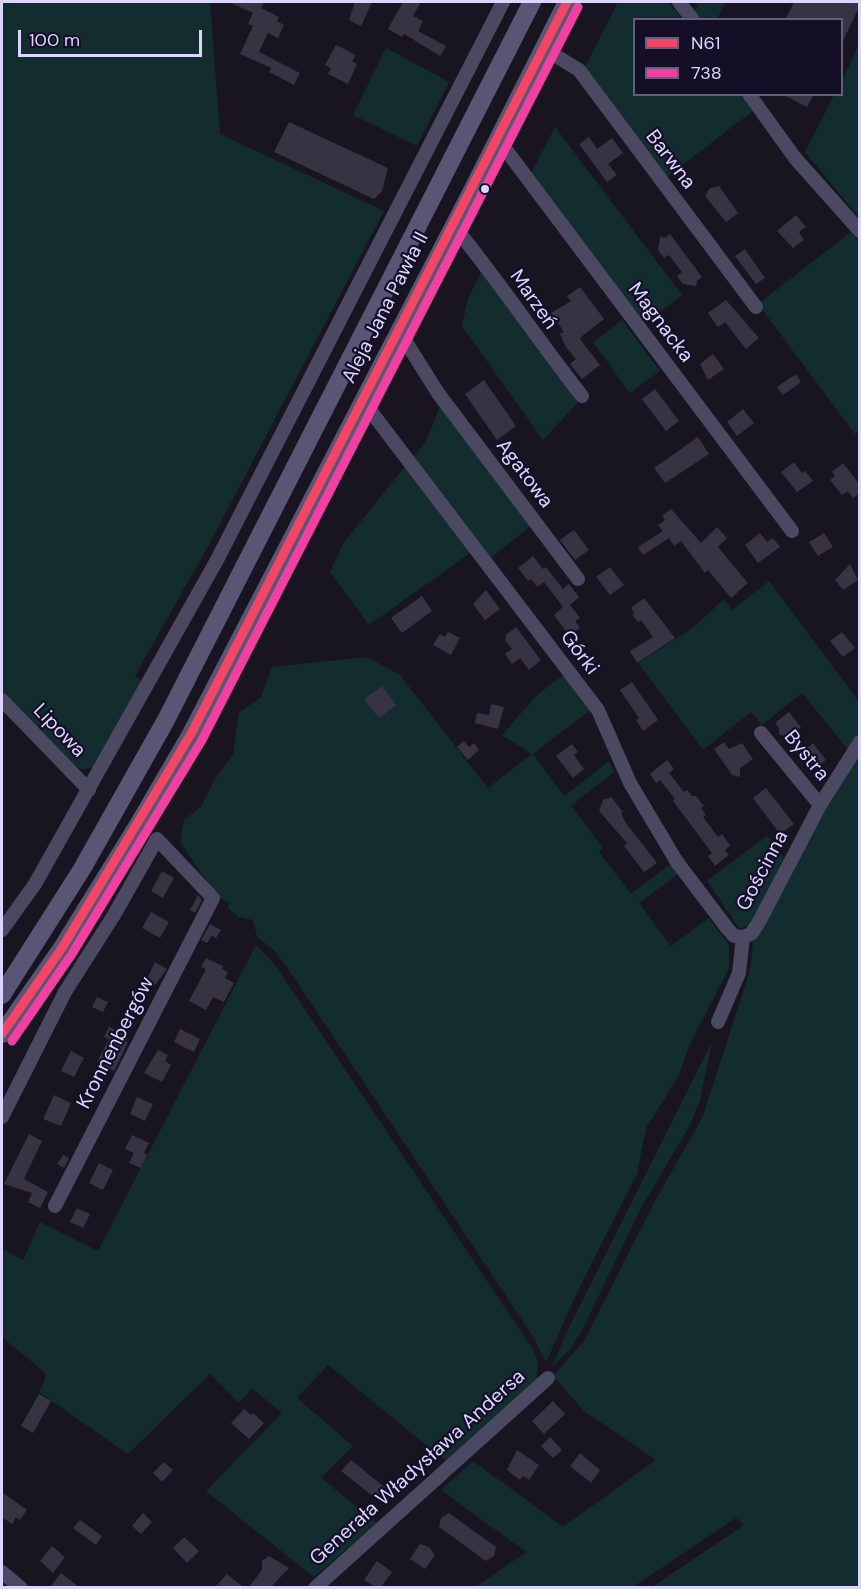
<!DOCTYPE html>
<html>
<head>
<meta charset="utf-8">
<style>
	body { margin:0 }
	#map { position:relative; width:861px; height:1589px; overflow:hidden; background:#181521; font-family:"DM Sans",sans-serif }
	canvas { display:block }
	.frame { position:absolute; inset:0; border:3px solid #dcd5ff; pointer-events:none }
	.legend { position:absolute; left:633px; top:18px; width:210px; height:78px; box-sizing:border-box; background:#140f27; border:2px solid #645e7d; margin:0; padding:8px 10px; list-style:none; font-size:18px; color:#dcd5ff }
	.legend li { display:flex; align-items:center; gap:12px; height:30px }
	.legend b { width:30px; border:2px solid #645e7d }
	.scale { position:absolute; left:18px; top:30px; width:184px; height:27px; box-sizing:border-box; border:3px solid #dcd5ff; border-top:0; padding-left:8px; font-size:18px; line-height:21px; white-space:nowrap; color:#dcd5ff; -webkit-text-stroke:4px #140f27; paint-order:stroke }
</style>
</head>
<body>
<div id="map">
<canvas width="861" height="1589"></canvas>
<div class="frame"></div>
<ul class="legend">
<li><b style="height:8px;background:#f34667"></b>N61</li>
<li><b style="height:8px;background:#f240a1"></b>738</li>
</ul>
<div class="scale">100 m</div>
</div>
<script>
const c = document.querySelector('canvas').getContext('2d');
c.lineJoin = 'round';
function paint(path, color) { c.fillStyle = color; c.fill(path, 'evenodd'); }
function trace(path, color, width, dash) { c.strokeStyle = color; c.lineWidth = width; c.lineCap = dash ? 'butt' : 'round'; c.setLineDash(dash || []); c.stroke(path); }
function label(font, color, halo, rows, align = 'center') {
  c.font = font + ' "DM Sans",sans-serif'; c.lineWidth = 4.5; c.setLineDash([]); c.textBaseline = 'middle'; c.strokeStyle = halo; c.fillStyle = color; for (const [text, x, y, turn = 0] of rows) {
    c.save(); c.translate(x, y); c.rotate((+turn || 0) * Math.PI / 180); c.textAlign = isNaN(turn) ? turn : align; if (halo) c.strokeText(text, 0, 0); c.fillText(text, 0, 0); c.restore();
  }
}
paint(new Path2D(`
	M2 2H210L220 134 384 211 212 539 135 676 142 681 94 767 83 770 75 766 2 693Z
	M618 2H668L682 19 634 20V94L741 95 753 111 665 178 584 69Z
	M695 2H726L717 19H700L694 11 698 6Z
	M859 45V217L805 152 834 95 842 94V80Z
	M386 48 449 82 417 146 353 115Z
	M555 127 682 295 642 325 530 176Z
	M851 232 859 241 860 428 855 434 758 304Z
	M483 269 579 401 543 440 462 326 468 298Z
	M622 320 660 371 630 393 593 342Z
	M441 404 533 524 490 559 413 457 426 441Z
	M407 464 473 551 369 625 330 572 343 544Z
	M769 581 859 702V734L851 753 802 693 762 725 751 712 703 750 638 663 694 627 724 599 732 610Z
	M367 657 400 675 488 788 532 754 502 735 536 696 566 673 592 709 533 754 564 796 609 761 614 772 571 806 603 848 599 852 631 894 672 863 679 873 639 903 671 946 709 918 729 945V968L689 1046 678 1077 646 1128 637 1174 581 1284 546 1362 532 1335 289 970 274 950 257 937 253 920 239 917 228 908V902L218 897 180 842 184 820 201 807 215 779 233 755 239 713 261 697 272 667Z
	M859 749V1587H652L744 1525 736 1518 633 1587H476L526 1552 441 1490 473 1461 563 1527 656 1460 584 1411 553 1376 584 1341 654 1203 703 1116 750 970 753 941 818 819Z
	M767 836 784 858 751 925 739 928 707 881Z
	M256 945 275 965 532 1348 538 1362 537 1379 446 1461 328 1365 297 1398 353 1446 321 1478 377 1523 314 1577 206 1491 282 1413 252 1388 239 1403 210 1374 128 1454 39 1392 45 1380V1373L2 1337V1249L23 1260 40 1222 98 1251Z
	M712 1042 700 1100 691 1123 641 1208 581 1332 570 1349 552 1367 566 1334Z`), '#132d2f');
paint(new Path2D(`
	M229 2H264L261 8 279 17 277 21 284 25 278 38 268 33 259 52 300 73 294 85 269 72 271 68 240 54 253 26 248 24 253 13Z
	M355 2H372L361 26 349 20Z
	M403 2H421L413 16 423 21 418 31 446 46 440 56 404 34 402 37 388 29Z
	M794 2H860V5L842 43V20H785Z
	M336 45 356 55 352 61 357 64 348 84 328 74 331 68 325 65Z
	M782 94H814L807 107Z
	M289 122 388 168 382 191 374 199 274 152Z
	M589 137 597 149 612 138 623 153 608 164 617 175 607 182 579 144Z
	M719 186 738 213 726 222 705 196 710 188Z
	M796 215 806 227 799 232 804 240 793 248 777 231Z
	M670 234 702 277 697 281 696 286 683 284 677 276 682 272 669 255 664 258 658 250 660 237 665 238Z
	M745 249 765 278 756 284 735 256Z
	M580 287 604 319 581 337 580 339 600 365 582 379 570 364 576 359 566 347 560 334 564 332 551 313 571 301 567 296Z
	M726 300 759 338 746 349 725 322 718 327 708 313Z
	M713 354 724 369 708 380 700 364Z
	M796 374 801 382 783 395 777 387Z
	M484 380 516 426 497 440 465 394Z
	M655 389 679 421 666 431 642 399Z
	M743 409 754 423 737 436 727 422Z
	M698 437 709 454 665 483 654 468Z
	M794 462 802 473 805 471 813 481 797 492 781 472Z
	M843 463 860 485V493L853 498 848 491 842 495 830 480 835 476 832 472Z
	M671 509 701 543 717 527 727 538 718 547 748 583 731 598 708 570 705 573 681 541 674 546 669 538 643 555 638 547 663 531 658 525 665 520 662 516Z
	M574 530 589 550 575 560 560 540Z
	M760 533 767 542 773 538 780 547 758 563 745 545Z
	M824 533 833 547 818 556 809 542Z
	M533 556 543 569 546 567 563 589 569 584 579 597 570 605 580 618 575 621 580 628 569 635 554 615 563 607 544 582 537 587 531 579 528 581 518 568Z
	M850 564 858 580 843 590 835 580Z
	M610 567 624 585 610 595 596 577Z
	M486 590 500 609 485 620 473 604Z
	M422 596 432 611 402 633 391 618Z
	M644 598 675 638 637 663 630 651 653 637 641 620 638 622 632 615 634 613 631 608Z
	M516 627 541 660 529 670 520 658 512 664 505 654 512 649 505 640 506 635Z
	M448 632 460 638 451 655 433 645 440 634 445 637Z
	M842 632 855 648 843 657 830 641Z
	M632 682 658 720 643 731 636 720 639 718 620 690Z
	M382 686 396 705 379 718 364 699Z
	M491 704 504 707 498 729 475 723 477 713 489 715Z
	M789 712 801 727 788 738 779 734V728L775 723Z
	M464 741 469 747 474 743 479 750 468 760 457 747Z
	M724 742 729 749 742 743 753 759 740 768V777L732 775 714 749Z
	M813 743 826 760 813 770 801 754Z
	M572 744 578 752 574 755 584 769 573 778 556 756Z
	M667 760 674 769 669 773 684 792 687 790 692 796H696L704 806 701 808 706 815 703 817 718 837 722 834 730 845 725 850 729 855 715 866 708 856 712 853 673 801 675 799 660 780 656 783 650 774Z
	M766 788 794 824 780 834 753 798Z
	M611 797 623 812 621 813 626 823 657 863 644 872 624 846 627 843 599 811 603 800Z
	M162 871 174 878 163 898 151 891Z
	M198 895 202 900 195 913 190 910Z
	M151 912 169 922 160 938 142 928Z
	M210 924 221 930 216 938 212 935 207 943 201 940Z
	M206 958 223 966 222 969 228 972 225 978 234 983 224 1002 213 997 206 1010 189 1001 206 969 201 967Z
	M155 962 167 969 155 985 146 981Z
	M97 997 108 1002 103 1012 92 1007Z
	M109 1027 128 1037 126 1041 128 1042 114 1071 97 1062 109 1039 104 1037Z
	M180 1029 200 1039 194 1052 174 1042Z
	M158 1050 168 1055 165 1061 171 1065 162 1082 144 1073Z
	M71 1051 84 1058 74 1077 61 1071Z
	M54 1095 71 1103 61 1126 43 1119Z
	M137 1097 153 1104 145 1121 130 1114Z
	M29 1134 42 1141 24 1179 48 1192 40 1208 28 1202 32 1193 4 1184Z
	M132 1135 149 1143 144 1153 147 1155 141 1168 129 1163 134 1153 125 1149Z
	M63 1155 69 1158 64 1168 57 1164Z
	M99 1163 113 1170 103 1190 89 1183Z
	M77 1208 90 1214 83 1228 70 1222Z
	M39 1394 51 1401 33 1433 21 1426Z
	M553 1401 565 1414 544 1434 532 1421Z
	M244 1409 251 1415 253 1413 264 1423 249 1439 231 1423Z
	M550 1437 562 1450 553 1458 541 1446Z
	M517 1450 539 1465 529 1480 523 1476 520 1480 507 1470Z
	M580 1453 600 1470 591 1483 570 1466Z
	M351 1460 393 1494 384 1505 341 1471Z
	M164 1462 173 1470 162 1482 153 1473Z
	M2 1492 27 1510 20 1520 16 1517 12 1524 2 1517Z
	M143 1513 152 1522 141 1534 132 1526Z
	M449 1513 496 1547 494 1556 486 1561 439 1527 441 1518Z
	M80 1520 102 1536 96 1545 73 1528Z
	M184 1537 199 1551 187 1563 173 1548Z
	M420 1544 429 1547 435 1555 425 1569 410 1559Z
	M52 1546 65 1557 53 1573 40 1561Z
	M269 1556 289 1568 271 1587H249L262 1570V1561Z
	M377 1561 392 1572 381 1587H375L364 1580Z
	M61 1573 79 1587H50Z
	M227 1574 243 1587H215Z`), '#363343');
trace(new Path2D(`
	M679 2 693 20
	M543 48 579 70 756 307
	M749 94 795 158 860 231
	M497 138 792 531
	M453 225C499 281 538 340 582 396
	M399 331 438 393 578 579
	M363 401 598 710 630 783 677 862 727 928 734 936 743 937
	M2 700 89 790
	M761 733 820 805
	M2 930 35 884 217 560 503 2
	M718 1022 739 973 743 937 751 934 759 922 820 805 860 742
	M2 1117 65 992 114 915 157 839 213 898 55 1206
	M2 1572 21 1588
	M315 1588 548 1378`), '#4b4962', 14);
trace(new Path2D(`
	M2 995 82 869 166 720 532 2
	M2 1034 62 948 138 825 191 734 474 187 567 2`), '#595675', 18);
trace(new Path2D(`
	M2 1034 62 948 191 734 567 2`), '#f34667', 9);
trace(new Path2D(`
	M12 1041 72 954 202 740 578 7`), '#f240a1', 9);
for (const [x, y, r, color] of [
	[485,189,5,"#dcd5ff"]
]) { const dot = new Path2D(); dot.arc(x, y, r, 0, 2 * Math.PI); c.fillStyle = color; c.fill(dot); trace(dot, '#140f27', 2); }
label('20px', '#dcd5ff', '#140f27', [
	["Barwna",670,160,53],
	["Marzeń",533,300,55],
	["Aleja Jana Pawła II",386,308,-63],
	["Magnacka",660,323,53],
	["Agatowa",524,474,53],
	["Górki",579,653,53],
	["Lipowa",59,731,46],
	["Bystra",806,756,51],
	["Gościnna",763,871,-62],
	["Kronnenbergów",116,1043,-63],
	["Generała Władysława Andersa",418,1468,-42]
]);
</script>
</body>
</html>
